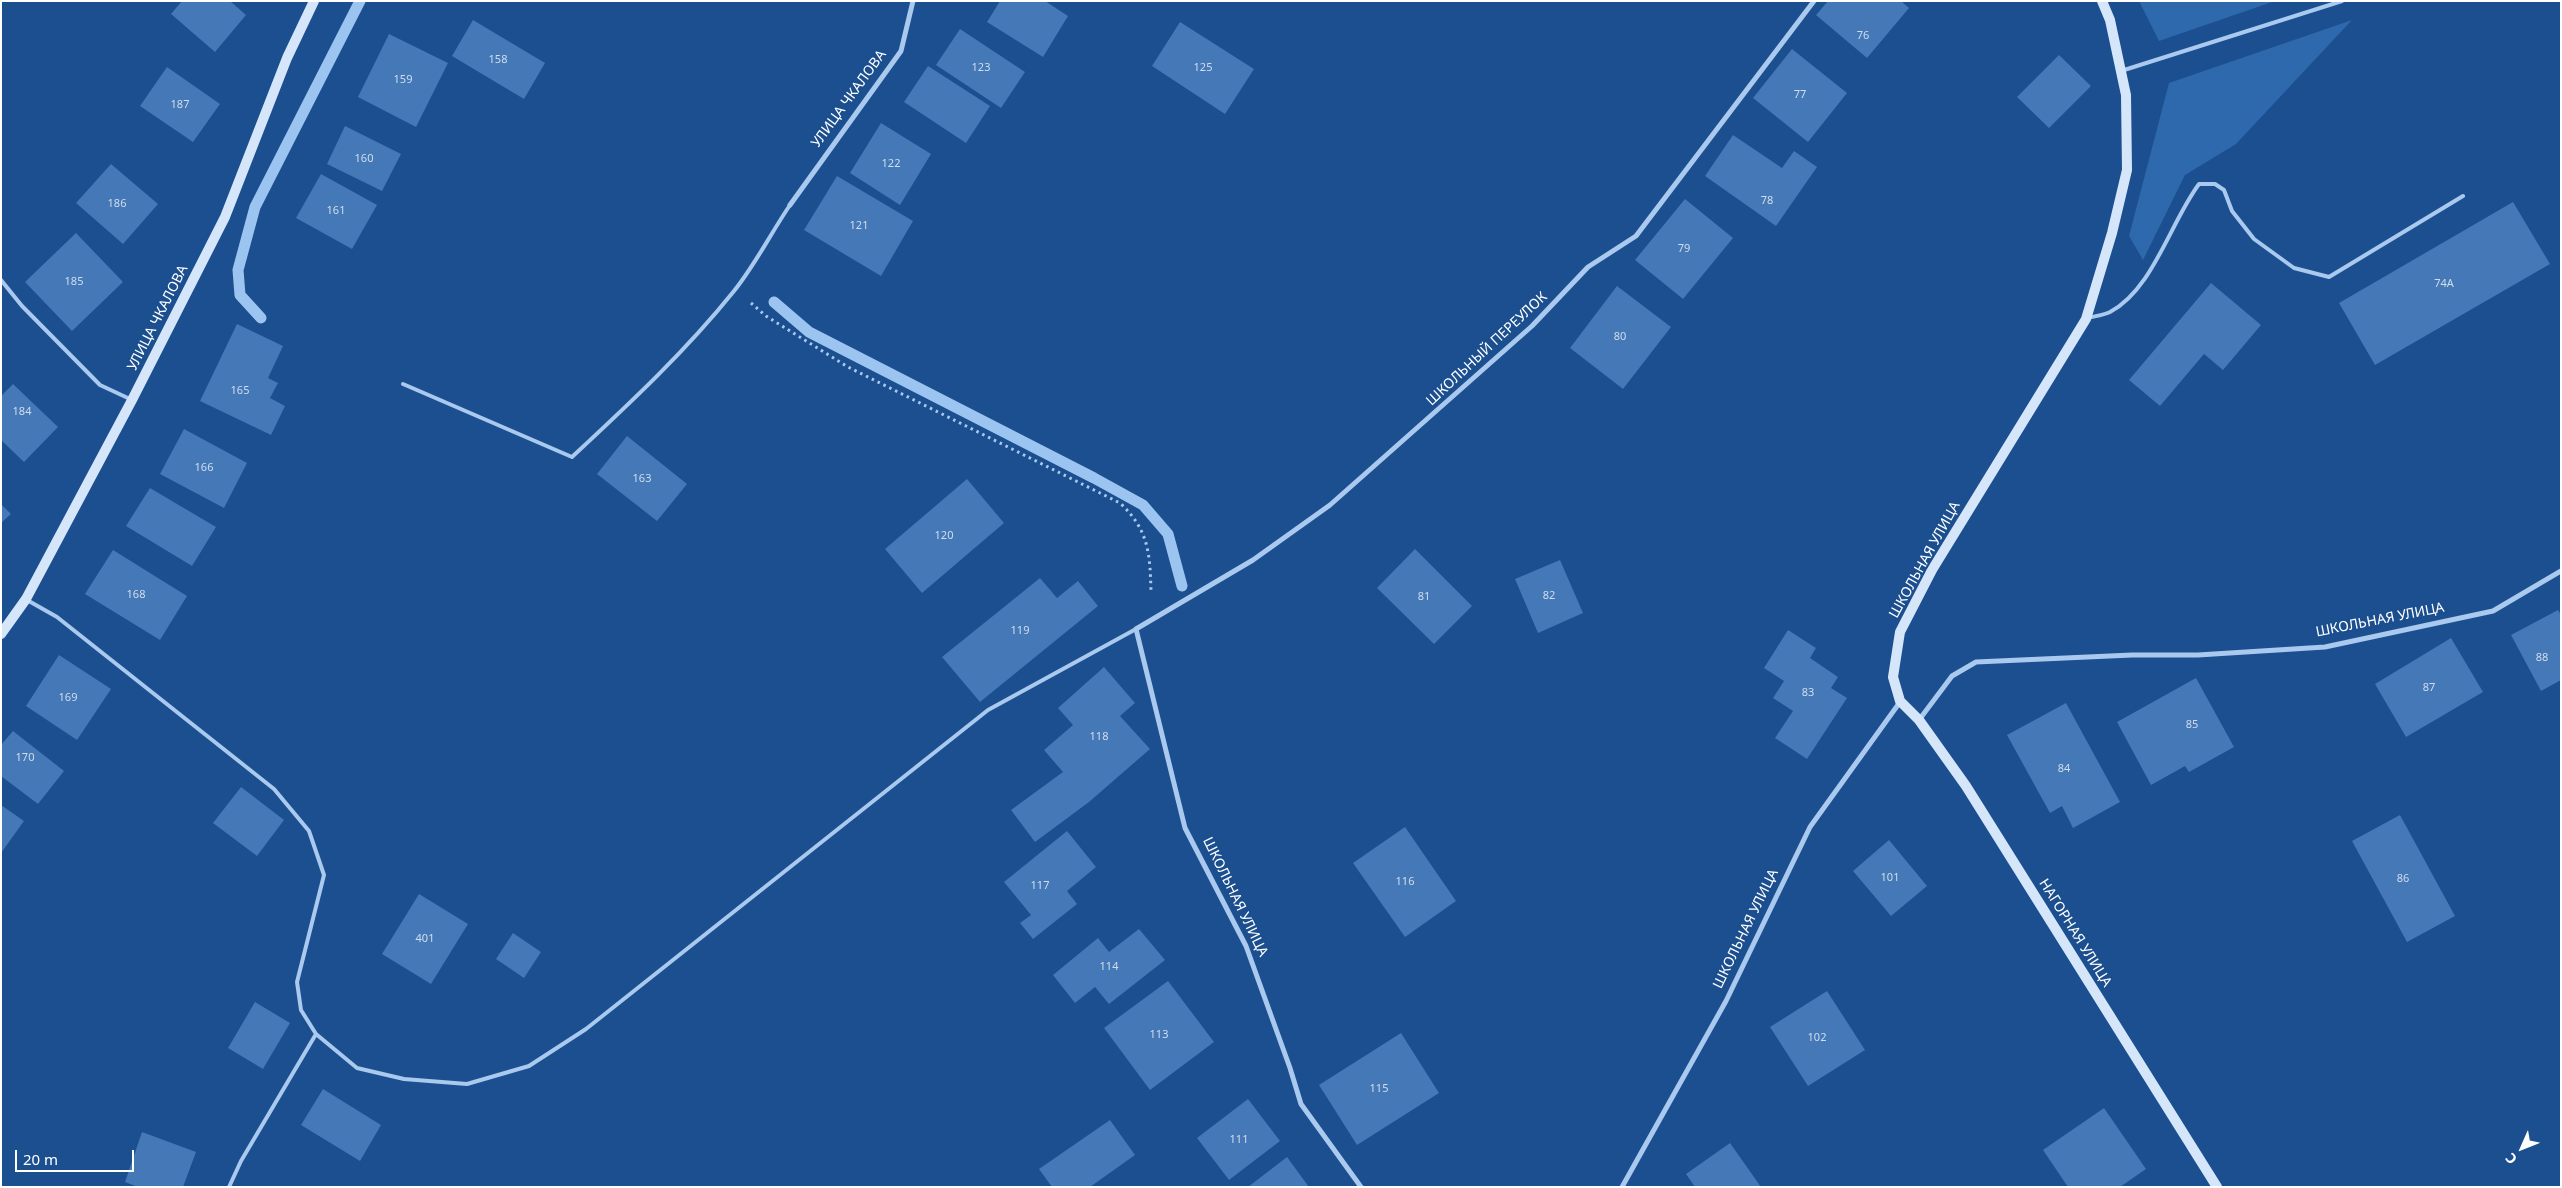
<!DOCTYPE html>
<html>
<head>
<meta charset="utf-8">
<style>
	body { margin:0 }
	#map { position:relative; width:2562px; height:1188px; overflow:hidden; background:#1b4f8f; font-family:"Noto Sans",sans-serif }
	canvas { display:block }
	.frame { position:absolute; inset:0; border:2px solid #fff; pointer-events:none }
	.north { position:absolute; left:2497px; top:1123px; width:50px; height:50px; -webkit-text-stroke:4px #1b4f8f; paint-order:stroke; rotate:226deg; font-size:14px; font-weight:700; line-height:20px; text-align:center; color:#fff }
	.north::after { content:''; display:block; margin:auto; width:18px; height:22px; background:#fff; clip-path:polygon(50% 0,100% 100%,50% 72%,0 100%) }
	.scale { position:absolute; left:15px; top:1150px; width:119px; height:22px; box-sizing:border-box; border:2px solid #fff; border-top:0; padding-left:6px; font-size:15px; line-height:18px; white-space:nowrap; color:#fff; -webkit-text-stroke:4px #1b4f8f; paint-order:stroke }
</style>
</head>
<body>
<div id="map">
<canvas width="2562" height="1188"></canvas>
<div class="frame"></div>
<div class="north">С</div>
<div class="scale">20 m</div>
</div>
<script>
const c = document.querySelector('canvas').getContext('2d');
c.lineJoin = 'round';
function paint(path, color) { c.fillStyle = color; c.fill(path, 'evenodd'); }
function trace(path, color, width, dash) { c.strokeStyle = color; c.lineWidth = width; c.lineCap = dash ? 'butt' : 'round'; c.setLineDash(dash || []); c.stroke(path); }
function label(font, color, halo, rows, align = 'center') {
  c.font = font + ' "Noto Sans",sans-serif'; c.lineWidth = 4; c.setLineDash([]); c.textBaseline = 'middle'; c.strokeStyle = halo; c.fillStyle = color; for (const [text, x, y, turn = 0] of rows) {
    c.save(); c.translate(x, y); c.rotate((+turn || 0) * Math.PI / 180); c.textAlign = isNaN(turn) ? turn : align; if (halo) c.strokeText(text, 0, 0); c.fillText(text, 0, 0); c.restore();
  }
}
paint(new Path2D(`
	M2139 1H2275L2159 41Z
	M2352 20 2236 144 2185 175 2143 260 2129 236 2169 83Z`), '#2e69ad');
trace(new Path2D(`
	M774 302 809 332 1094 478 1143 505 1168 534 1182 586
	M261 318 240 295 238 270 255 207 360 1`), '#9cc4f0', 11);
paint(new Path2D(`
	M182 1H230L246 15 215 52 171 14Z
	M1000 1H1045L1068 16 1043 57 987 22Z
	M1828 1H1901L1909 8 1867 58 1816 15Z
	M473 20 545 63 524 99 452 56Z
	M1180 22 1254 69 1225 114 1152 66Z
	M960 29 1025 72 1001 108 936 65Z
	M389 34 448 63 416 127 358 97Z
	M1792 49 1847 93 1808 142 1753 98Z
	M2059 55 2091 86 2049 128 2017 97Z
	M928 66 990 106 966 143 904 102Z
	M167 67 220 104 193 142 140 106Z
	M881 123 931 154 900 205 850 173Z
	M345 126 401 154 382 191 327 164Z
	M1733 135 1782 168 1794 151 1817 167 1776 226 1705 176Z
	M111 164 158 204 123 244 76 203Z
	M321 174 377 205 352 249 296 218Z
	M837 176 913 221 881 276 804 230Z
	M1685 199 1733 238 1683 299 1635 260Z
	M2513 202 2550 264 2375 365 2339 303Z
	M76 233 123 282 72 331 25 282Z
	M2211 283 2261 325 2223 370 2204 354 2160 406 2129 380Z
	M1617 286 1671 327 1623 389 1570 348Z
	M237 324 283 346 268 378 278 383 270 398 285 406 271 435 200 401Z
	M13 384 58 427 24 462 1 440V396Z
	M184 429 247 463 224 508 160 474Z
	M627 436 687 484 657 521 597 474Z
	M967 479 1004 523 922 593 885 549Z
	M150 488 216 527 192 566 126 526Z
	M1 504 11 514 1 523Z
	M1415 549 1472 606 1434 644 1377 588Z
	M113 550 187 596 160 640 85 594Z
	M1560 560 1583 613 1538 633 1515 579Z
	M1040 578 1057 598 1078 581 1098 606 980 702 942 657Z
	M2558 610 2561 615V680L2541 691 2511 635Z
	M1788 630 1816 648 1810 658 1838 677 1831 688 1847 698 1807 759 1775 738 1793 711 1773 698 1784 681 1764 668Z
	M2451 638 2483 692 2406 737 2375 684Z
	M59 655 111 689 77 740 26 706Z
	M1104 667 1135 703 1120 716 1150 749 1089 802 1035 842 1011 810 1063 772 1044 750 1073 725 1058 708Z
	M2196 678 2234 747 2189 772 2185 766 2151 785 2117 722Z
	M2066 703 2120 802 2073 828 2062 806 2050 813 2007 735Z
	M13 731 64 771 38 804 1 776V745Z
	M241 787 284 820 257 856 213 823Z
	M1 805 24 821 1 853Z
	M2400 815 2455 916 2407 942 2352 841Z
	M1405 827 1456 901 1405 937 1353 863Z
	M1067 831 1096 867 1067 891 1077 904 1033 939 1020 923 1031 915 1004 882Z
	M1889 840 1927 886 1891 916 1853 871Z
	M419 894 468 924 431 984 382 954Z
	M1139 929 1165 960 1109 1004 1095 987 1075 1003 1053 975 1098 938 1109 952Z
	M513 933 541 952 524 978 496 959Z
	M1168 981 1214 1042 1150 1090 1104 1028Z
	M1827 991 1865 1050 1808 1086 1770 1027Z
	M255 1002 290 1023 263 1069 228 1048Z
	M1401 1033 1439 1093 1357 1145 1319 1085Z
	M323 1089 381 1125 360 1161 301 1125Z
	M1248 1099 1280 1141 1229 1180 1197 1138Z
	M2104 1108 2146 1169 2120 1187H2068L2043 1150Z
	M1110 1120 1135 1155 1090 1187H1052L1039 1169Z
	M142 1132 196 1152 183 1187H138L125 1182Z
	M1730 1143 1761 1187H1695L1686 1174Z
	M1287 1157 1309 1187H1248Z`), '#4478b7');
trace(new Path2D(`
	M751 303 766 316 848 367 1120 503C1149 530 1150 554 1151 592`), '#a9c9ee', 3, [2.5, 4]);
trace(new Path2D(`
	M2121 71 2342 1
	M1 280 22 306 100 385 130 399
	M2088 318C2095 316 2104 315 2110 312 2153 289 2170 223 2199 184H2215L2224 190 2232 211 2254 239 2294 268 2329 277 2463 196
	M403 384 572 457C629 404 685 352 734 291 755 265 771 233 790 205
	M27 600 57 617 274 789 309 831 324 875 297 982 301 1010 316 1034 357 1068 404 1079 467 1084 529 1066 586 1029 988 710 1136 629
	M229 1187 241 1161 316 1034`), '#a9c9ee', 4);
trace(new Path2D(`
	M790 205 901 51 913 1
	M1919 720 1952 676 1976 662 2132 655H2198L2325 647 2493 611 2561 571
	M1361 1187 1301 1104 1290 1068 1246 946 1185 828 1136 629 1253 560 1330 505 1532 326 1588 267 1636 236 1814 1
	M1622 1187 1726 1001 1810 827 1900 702`), '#a9c9ee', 5);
trace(new Path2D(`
	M2102 1 2110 20 2126 95 2127 170 2112 233 2086 319 1932 570 1900 632 1893 677 1900 701 1919 720 1966 786 2217 1187
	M1 634 26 599 132 400 225 217 287 58 314 1`), '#d6e6fa', 10);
label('11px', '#d0dded', null, [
	["76",1863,36],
	["158",498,60],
	["123",981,68],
	["125",1203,68],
	["159",403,80],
	["77",1800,95],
	["187",180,105],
	["160",364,159],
	["122",891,164],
	["78",1767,201],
	["186",117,204],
	["161",336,211],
	["121",859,226],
	["79",1684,249],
	["185",74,282],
	["74А",2444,284],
	["80",1620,337],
	["165",240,391],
	["184",22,412],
	["166",204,468],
	["163",642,479],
	["120",944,536],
	["168",136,595],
	["82",1549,596],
	["81",1424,597],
	["119",1020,631],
	["88",2542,658],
	["87",2429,688],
	["83",1808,693],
	["169",68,698],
	["85",2192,725],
	["118",1099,737],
	["170",25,758],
	["84",2064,769],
	["101",1890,878],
	["86",2403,879],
	["116",1405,882],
	["117",1040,886],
	["401",425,939],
	["114",1109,967],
	["113",1159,1035],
	["102",1817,1038],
	["115",1379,1089],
	["111",1239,1140]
]);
label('14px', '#fff', '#1b4f8f', [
	["УЛИЦА ЧКАЛОВА",849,99,-54],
	["УЛИЦА ЧКАЛОВА",158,318,-63],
	["ШКОЛЬНЫЙ ПЕРЕУЛОК",1487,349,-43],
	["ШКОЛЬНАЯ УЛИЦА",1925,560,-61],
	["ШКОЛЬНАЯ УЛИЦА",2380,620,-11],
	["ШКОЛЬНАЯ УЛИЦА",1235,897,64],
	["ШКОЛЬНАЯ УЛИЦА",1746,929,-64],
	["НАГОРНАЯ УЛИЦА",2075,933,58]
]);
</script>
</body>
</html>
